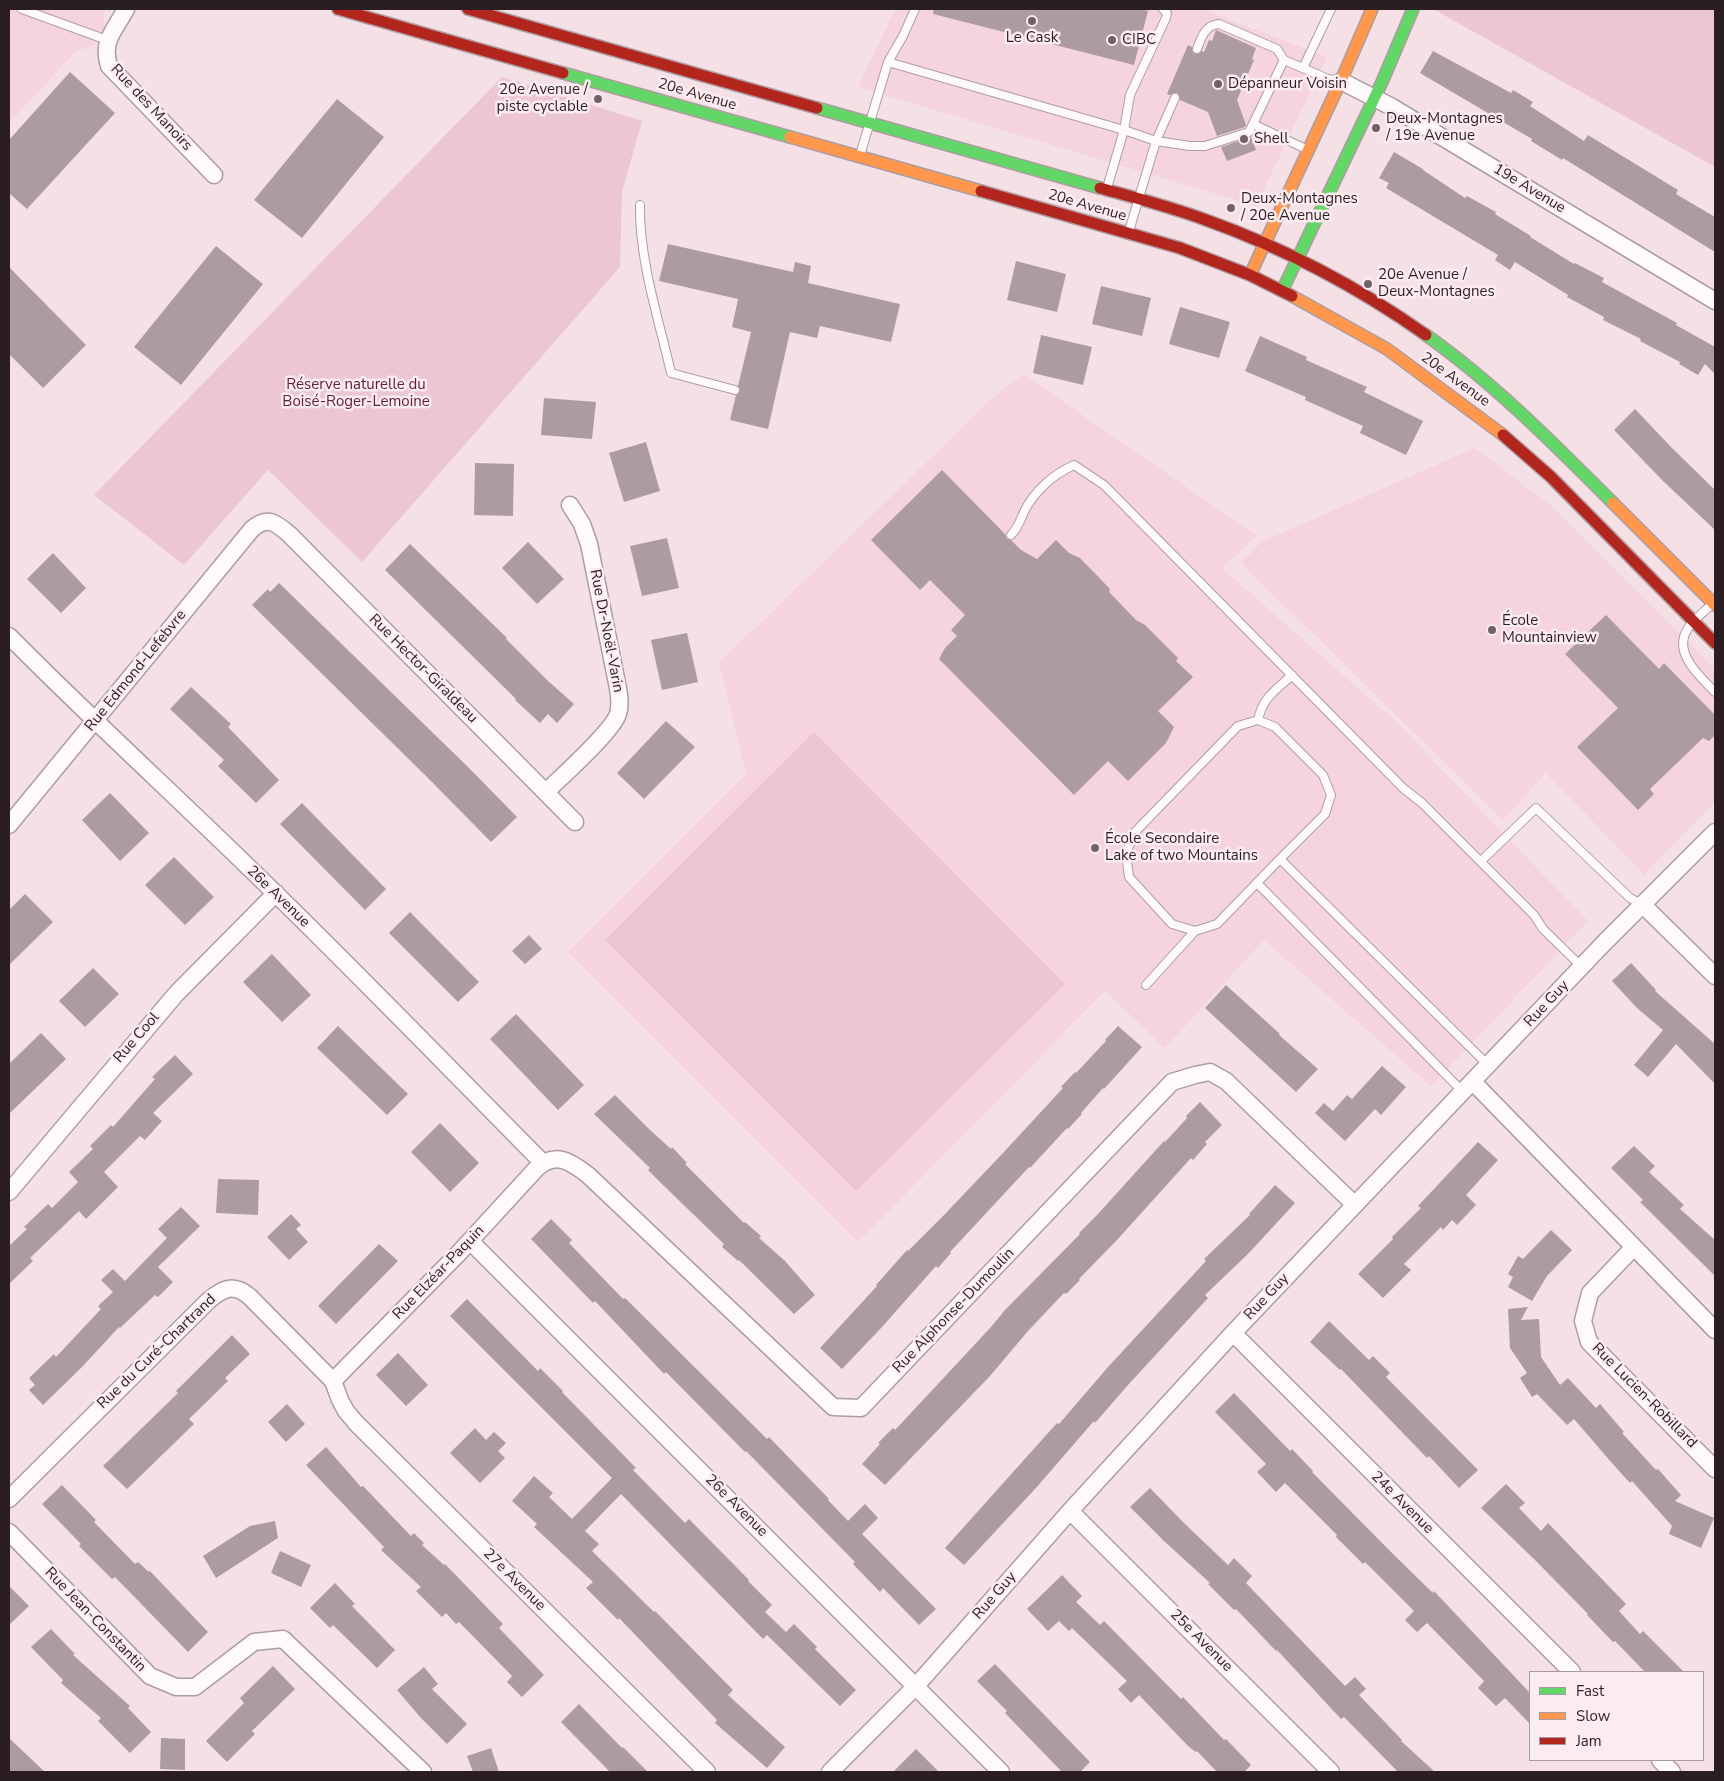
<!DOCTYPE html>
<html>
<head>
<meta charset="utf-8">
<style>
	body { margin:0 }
	#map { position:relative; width:1724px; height:1781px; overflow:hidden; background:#f5e0e6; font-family:"Nunito Sans",sans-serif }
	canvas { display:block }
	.frame { position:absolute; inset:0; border:10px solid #2b1e22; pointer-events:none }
	.legend { position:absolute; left:1529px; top:1671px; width:175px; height:90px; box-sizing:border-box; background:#fbecf0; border:1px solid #a89a9e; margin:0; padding:6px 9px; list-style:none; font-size:15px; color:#2b1e22 }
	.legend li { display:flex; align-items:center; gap:10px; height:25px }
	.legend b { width:25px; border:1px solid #a89a9e }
</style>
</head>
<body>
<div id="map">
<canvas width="1724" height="1781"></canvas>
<div class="frame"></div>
<ul class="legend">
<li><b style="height:6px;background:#63d668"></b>Fast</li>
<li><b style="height:6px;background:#ff974d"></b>Slow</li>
<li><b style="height:6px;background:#b3261e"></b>Jam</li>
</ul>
</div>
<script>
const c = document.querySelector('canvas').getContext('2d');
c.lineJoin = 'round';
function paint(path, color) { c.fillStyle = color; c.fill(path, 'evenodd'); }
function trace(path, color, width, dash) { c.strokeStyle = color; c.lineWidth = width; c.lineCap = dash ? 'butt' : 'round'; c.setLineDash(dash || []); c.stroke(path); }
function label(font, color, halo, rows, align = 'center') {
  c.font = font + ' "Nunito Sans",sans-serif'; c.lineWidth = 5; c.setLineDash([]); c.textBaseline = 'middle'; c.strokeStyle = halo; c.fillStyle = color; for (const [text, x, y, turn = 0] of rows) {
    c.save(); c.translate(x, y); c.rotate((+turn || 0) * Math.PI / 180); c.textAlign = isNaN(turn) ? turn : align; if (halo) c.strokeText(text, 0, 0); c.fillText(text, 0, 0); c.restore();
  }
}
paint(new Path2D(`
	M9 9H106L103 15 107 40 75 52 9 123Z
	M895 9H1202L1327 57 1256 206 858 87Z
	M1023 374 1257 536 1222 568 1395 721 1588 921 1431 1086 1264 940 1165 1048 1105 991 858 1242 568 952 746 774 719 663 995 396Z
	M1475 448 1549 504 1715 668V802L1644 875 1546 773 1503 820 1241 563 1261 542Z`), '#f6d4de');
paint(new Path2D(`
	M1433 9H1715V167Z
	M502 77 642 121 622 192 620 267 362 562 268 470 184 565 94 495Z
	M814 732 1065 984 856 1191 605 940Z`), '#ecc7d2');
paint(new Path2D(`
	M934 9H1140L1148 11 1134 65 933 14Z
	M1216 30 1256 48 1252 59 1254 60 1237 100 1246 125 1245 127 1217 136 1208 112 1180 100 1178 93H1174L1170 95 1167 94 1188 45 1192 47V50L1195 54H1198L1202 51 1204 52 1209 40 1212 41Z
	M1433 51 1511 93 1513 90 1533 102 1530 106 1584 141 1588 135 1678 190 1676 194 1715 217V252L1563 158 1562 160 1531 141 1532 139 1420 73Z
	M70 72 115 113 27 209 9 193V140Z
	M337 99 384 137 302 238 254 200Z
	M1251 137 1256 150 1227 161 1221 147Z
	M1394 152 1423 169V170L1465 198 1467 196 1496 212 1495 214 1531 236 1530 237 1574 264 1575 263 1604 278 1602 282 1677 323 1676 325 1715 347V374L1705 364 1698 375 1679 364 1680 362 1640 341 1641 339 1603 320 1604 317 1567 297 1568 295 1515 262 1510 270 1495 260 1498 255 1386 188 1389 183 1379 178Z
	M668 244 793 272 795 262 811 266 808 283 900 304 891 342 820 326 817 338 790 332 768 429 730 420 736 395 740 391 738 386 751 332 732 327 738 299 659 281Z
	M216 246 263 284 181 385 134 347Z
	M1016 261 1066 274 1057 312 1007 300Z
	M9 267 86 345 43 388 9 354Z
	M1101 286 1151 298 1142 336 1092 324Z
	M1180 307 1230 322 1219 358 1169 344Z
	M1041 335 1092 347 1083 385 1033 373Z
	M1260 336 1307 357 1306 360 1367 387 1364 392 1423 421 1406 455 1360 433 1363 426 1305 400 1306 397 1245 371Z
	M544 398 596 402 592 439 541 435Z
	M1635 409 1672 448 1715 490V530L1662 480 1614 430Z
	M646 442 660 491 624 502 609 453Z
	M475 463 514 464 513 516 474 515Z
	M942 470 1005 534 1007 539 1011 540 1021 550 1037 559 1056 540 1069 553 1080 558 1110 589 1109 592 1136 620 1145 625 1178 658 1176 661 1193 677 1158 711 1174 727 1166 743 1128 781 1108 761 1074 795 939 659 945 648 957 636 951 630 965 615 930 580 920 590 871 540Z
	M667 538 679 588 642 596 630 546Z
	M528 542 564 579 537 604 502 568Z
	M410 544 507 638 506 639 547 680 574 704 557 723 548 714 540 723 515 700 516 699 385 570Z
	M53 553 86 588 61 613 27 579Z
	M279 583 468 767 517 817 491 842 429 779 252 605 268 589 270 592Z
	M1606 615 1659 669 1664 663 1715 715V735L1709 741 1703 738 1650 789 1654 794 1638 810 1577 747 1618 708 1565 654Z
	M687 633 698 682 662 690 651 640Z
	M191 687 231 724 228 727 279 780 256 803 218 766 224 760 170 709Z
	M666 721 695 747 644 799 617 773Z
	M110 793 149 833 120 861 82 820Z
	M302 803 386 889 365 910 280 824Z
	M174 857 214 897 185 925 145 885Z
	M25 894 53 922 9 965V910Z
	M410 912 479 982 458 1002 389 933Z
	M529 935 542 949 525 964 512 951Z
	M272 954 311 995 282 1022 243 982Z
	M1631 963 1656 990 1655 991 1715 1044V1084L1676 1044 1648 1077 1634 1065 1663 1030 1637 1008 1612 981Z
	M93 968 119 994 85 1027 59 1001Z
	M1226 985 1280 1034 1279 1035 1318 1069 1296 1092 1205 1008Z
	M516 1014 584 1085 558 1110 490 1039Z
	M338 1026 408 1094 387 1115 317 1048Z
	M1118 1026 1142 1047 1104 1089 1103 1088 1081 1113 1082 1114 1068 1129 1067 1128 1030 1168 1029 1167 950 1252 951 1253 938 1268 936 1266 882 1327 842 1369 820 1348 877 1286 876 1285 907 1250 908 1251 944 1215 1003 1153 1063 1088 1061 1087 1075 1072 1076 1073 1106 1041 1105 1040Z
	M41 1033 66 1059 9 1114V1064Z
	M175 1055 193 1074 153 1113 162 1121 145 1140 140 1136 104 1172 118 1187 86 1219 79 1211 30 1258 33 1261 9 1284V1246L27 1229 24 1227 48 1204 52 1208 78 1182 69 1172 93 1149 90 1146 111 1125 113 1127 155 1079 152 1077Z
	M1382 1066 1406 1087 1381 1115 1375 1109 1345 1141 1315 1113 1324 1103 1333 1111 1347 1095 1352 1099Z
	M615 1095 649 1129 671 1149 672 1147 687 1163 685 1164 744 1223 745 1222 761 1236 759 1238 784 1260 815 1295 794 1314 739 1260 738 1261 722 1247 724 1244 663 1185 648 1170 650 1168 594 1114Z
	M1200 1102 1222 1125 1205 1142 1207 1144 1193 1160 1191 1158 1117 1240 1079 1279 1080 1280 1066 1294 1064 1293 1028 1331 990 1376 885 1485 862 1464 880 1444 878 1443 893 1428 895 1430 991 1327 1005 1310 1080 1234 1079 1233 1097 1215 1164 1141 1165 1142 1187 1118 1186 1116Z
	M440 1123 479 1163 450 1192 411 1152Z
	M1478 1142 1498 1160 1466 1195 1476 1205 1457 1225 1452 1220 1443 1230 1441 1227 1404 1264 1411 1270 1383 1298 1358 1274 1393 1239 1392 1237 1421 1208 1418 1206Z
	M1634 1146 1655 1166 1649 1172 1684 1205 1680 1209 1715 1240V1276L1640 1202 1643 1200 1611 1168Z
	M218 1179 259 1180 258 1215 216 1213Z
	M1275 1185 1295 1203 1248 1254 1205 1295 1208 1298 1128 1385 1095 1423 1094 1421 1035 1489 964 1565 945 1548 1057 1423 1059 1424 1108 1367 1206 1261 1204 1259 1250 1215 1249 1214Z
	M181 1207 200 1226 158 1267 173 1282 158 1297 155 1295 120 1328 119 1327 82 1367 43 1405 29 1390 35 1385 29 1378 54 1354 56 1357 101 1309 98 1306 113 1292 101 1280 113 1269 125 1281 167 1238 158 1229Z
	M291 1214 301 1225 296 1229 308 1242 289 1260 267 1237Z
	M551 1219 572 1240 569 1243 623 1299 625 1298 767 1439 769 1437 829 1499 828 1500 848 1521 865 1504 878 1518 862 1534 936 1609 919 1625 883 1588 880 1592 853 1564 855 1562 746 1451 745 1452 666 1372 664 1374 595 1301 593 1303 531 1239Z
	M1551 1230 1572 1250 1547 1276 1532 1301 1508 1287 1513 1277 1508 1274 1518 1256 1523 1259Z
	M379 1244 398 1261 336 1324 318 1306Z
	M467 1299 538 1371 540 1368 563 1391 562 1392 636 1468 633 1470 685 1523 689 1519 749 1580 748 1581 772 1605 765 1612 786 1632 794 1624 817 1647 815 1649 856 1690 840 1706 767 1635 763 1639 621 1494 585 1531 599 1544 592 1551 654 1612 655 1611 733 1690 728 1695 785 1747 767 1768 715 1723 717 1720 619 1618 618 1620 586 1588 593 1582 534 1527 537 1524 512 1501 534 1476 553 1493 549 1497 572 1519 612 1478 450 1316Z
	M1528 1307 1521 1320 1539 1319 1541 1357 1560 1385 1568 1378 1596 1408 1600 1404 1624 1432 1622 1433 1656 1470 1658 1469 1681 1495 1675 1501 1714 1518 1701 1548 1669 1534 1672 1526 1632 1481 1630 1483 1611 1462 1574 1419 1567 1425 1537 1394 1532 1397 1520 1378 1527 1373 1510 1348 1508 1309Z
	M1329 1321 1369 1360 1373 1356 1390 1373 1386 1377 1478 1470 1459 1488 1429 1456 1427 1458 1341 1369 1340 1370 1310 1342Z
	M232 1335 250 1354 225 1378 228 1381 189 1419 194 1424 127 1489 103 1466 178 1393 176 1391Z
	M398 1353 428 1385 406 1406 376 1375Z
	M1234 1393 1290 1451 1292 1449 1313 1471 1312 1472 1393 1554 1433 1593 1434 1591 1530 1693V1724L1505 1698 1496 1706 1478 1688 1484 1681 1427 1623 1417 1632 1405 1620 1414 1611 1365 1562 1363 1564 1336 1537 1337 1535 1285 1483 1276 1492 1257 1472 1266 1464 1215 1412Z
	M287 1404 305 1424 286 1442 268 1422Z
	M475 1428 486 1440 494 1432 506 1443 498 1451 505 1458 480 1483 450 1453Z
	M326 1447 361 1487 363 1486 411 1536 414 1533 424 1543 422 1545 444 1565 445 1564 503 1624 499 1628 544 1675 522 1697 507 1682 512 1676 459 1622 456 1624 446 1613 442 1617 416 1591 421 1587 381 1550 384 1547 306 1465Z
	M1506 1484 1525 1503 1519 1508 1541 1531 1548 1523 1626 1604 1619 1611 1640 1634 1643 1631 1684 1672H1645L1615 1641 1613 1642 1587 1615 1588 1614 1536 1561 1481 1508Z
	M62 1485 96 1520 94 1522 135 1564 138 1562 149 1572 150 1571 208 1632 188 1652 115 1577 112 1579 79 1546 81 1544 42 1504Z
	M1150 1488 1183 1522 1228 1565 1234 1558 1252 1576 1246 1583 1345 1686 1355 1677 1366 1689 1359 1695 1402 1740 1401 1741 1435 1772H1398L1344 1717 1341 1719 1277 1650 1276 1651 1236 1609 1234 1610 1208 1584 1210 1583 1164 1541 1130 1507Z
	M275 1521 278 1538 216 1578 203 1556 250 1526Z
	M280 1551 311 1565 301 1587 271 1573Z
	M1062 1575 1082 1596 1076 1602 1100 1625 1104 1621 1181 1699 1183 1697 1224 1740 1226 1739 1251 1765 1244 1772H1217L1197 1751 1196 1752 1189 1747 1139 1695 1131 1703 1118 1689 1127 1681 1072 1628 1069 1631 1059 1621 1048 1631 1027 1609Z
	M335 1583 355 1604 352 1606 395 1650 377 1668 333 1625 330 1628 310 1608Z
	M9 1586 29 1606 9 1625Z
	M51 1629 75 1654 73 1655 130 1706 128 1708 151 1732 130 1753 98 1721 101 1718 61 1683 63 1680 31 1647Z
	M995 1664 1090 1762 1080 1772H1062L1005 1713 1007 1711 977 1681Z
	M273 1666 295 1689 252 1731 255 1734 227 1762 206 1741 244 1703 240 1698Z
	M424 1667 438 1684 432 1689 467 1724 447 1744 421 1718 397 1690Z
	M579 1704 622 1748 623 1747 648 1772H610L561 1722Z
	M9 1738 45 1772H9Z
	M161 1738 185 1739V1770L160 1769Z
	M491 1748 499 1772H473L467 1756Z
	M916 1749 939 1772H893Z`), '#ac9ca1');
const lane = new Path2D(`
	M22 9 107 40
	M1197 49C1201 38 1205 25 1219 24L1277 49 1284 60
	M888 62 903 36 915 9
	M1303 68 1331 9
	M1175 98 1156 141 1190 146H1205L1249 132 1284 60 1328 79 1339 81
	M1253 124 1306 149
	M860 155 888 62 1124 130 1130 95 1166 18 1167 13 1163 9
	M1107 188 1124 130 1156 141 1129 231
	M640 205C639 260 659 320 671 373L735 390
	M1011 535C1018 528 1020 521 1024 512 1034 491 1054 474 1074 465L1104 485 1403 788 1422 803 1534 915 1543 929 1582 967
	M1712 604C1704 612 1693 620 1687 630 1673 653 1700 677 1715 692
	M1258 720C1263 697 1275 691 1292 675
	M1280 859 1217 924 1195 931 1172 924 1129 877 1126 854 1134 833 1238 726 1258 720 1275 727 1323 775 1331 795 1325 814 1280 859 1489 1066
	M1481 861 1536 808 1630 898 1643 905
	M1257 883 1463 1092
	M1146 985 1195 931`);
const street = new Path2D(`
	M126 9C115 30 101 41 109 66L214 175
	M1341 81 1392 107 1715 301
	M9 636C96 724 188 807 276 894 366 982 454 1073 543 1163
	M546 792C561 777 612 732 618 714 621 704 619 693 617 683L589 544 582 524 570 505
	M9 825 252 529C267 516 275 522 289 534L575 822
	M1643 905 1715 976
	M1473 1082 1715 1330
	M9 1192 176 994 276 893
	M470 1241 1001 1772
	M1634 1247 1590 1293 1583 1321 1589 1342 1715 1469
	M1233 1333 1572 1672
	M333 1381 457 1255 536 1169C555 1151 570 1161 588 1175L833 1407 861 1408 1172 1082 1195 1075 1210 1072 1226 1081 1354 1204
	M9 1499 208 1301C223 1288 234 1283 250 1297L333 1381 340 1400 346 1411 356 1423 707 1772
	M1070 1511 1331 1772
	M9 1532 150 1676 176 1687H195L254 1642 283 1639 423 1772
	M1660 1760 1672 1772
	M830 1772 916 1686 1070 1511 1233 1333 1604 943 1715 832`);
const fast = new Path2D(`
	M563 73 790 137
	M817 108 1100 188
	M1282 291 1382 82 1413 9
	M1426 335C1495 384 1554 444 1613 503`);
const slow = new Path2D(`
	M790 137 981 191
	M1250 275 1343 76 1372 9
	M1292 296 1387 349 1503 435
	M1613 503 1715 605`);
const jam = new Path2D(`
	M338 9 563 73
	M468 9 817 108
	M1100 188C1136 198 1171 207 1206 220 1284 248 1358 287 1426 335
	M981 191 1180 248 1250 275 1292 296
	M1503 435 1551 477 1715 643`);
trace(lane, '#ad9da2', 10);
trace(street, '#ad9da2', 19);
trace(fast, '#ad9da2', 14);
trace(slow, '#ad9da2', 14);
trace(jam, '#ad9da2', 14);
trace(lane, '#fefafb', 8);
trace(street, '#fefafb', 16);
trace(fast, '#63d668', 11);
trace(slow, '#ff974d', 11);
trace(jam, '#b3261e', 11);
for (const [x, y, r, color] of [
	[1032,21,5,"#726267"],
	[1112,40,5,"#726267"],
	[1218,84,5,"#726267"],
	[598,99,5,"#726267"],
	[1376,128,5,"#726267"],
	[1244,139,5,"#726267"],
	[1231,208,5,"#726267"],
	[1368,284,5,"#726267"],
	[1492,630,5,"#726267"],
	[1095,848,5,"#726267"]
]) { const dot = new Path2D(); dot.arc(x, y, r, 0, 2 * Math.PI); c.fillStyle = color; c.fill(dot); trace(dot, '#fbecf0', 2); }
label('15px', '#2b1e22', '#fbecf0', [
	["Le Cask",1032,38,"center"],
	["CIBC",1122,40],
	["Dépanneur Voisin",1228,84],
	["20e Avenue /",588,90,"right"],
	["piste cyclable",588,107,"right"],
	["Deux-Montagnes",1386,119],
	["/ 19e Avenue",1386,136],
	["Shell",1254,139],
	["Deux-Montagnes",1241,199],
	["/ 20e Avenue",1241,216],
	["20e Avenue /",1378,275],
	["Deux-Montagnes",1378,292],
	["École",1502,621],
	["Mountainview",1502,638],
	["École Secondaire",1105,839],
	["Lake of two Mountains",1105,856]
], 'left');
label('15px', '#2b1e22', '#fbecf0', [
	["20e Avenue",697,95,16],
	["Rue des Manoirs",151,108,47],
	["19e Avenue",1529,189,31],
	["20e Avenue",1087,206,16],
	["20e Avenue",1455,380,36],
	["Rue Dr-Noël-Varin",606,631,79],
	["Rue Hector-Giraldeau",423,669,45],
	["Rue Edmond-Lefebvre",136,671,-51],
	["26e Avenue",278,897,44],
	["Rue Guy",1547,1004,-47],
	["Rue Cool",137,1038,-49],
	["Rue Elzéar-Paquin",439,1273,-46],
	["Rue Guy",1267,1297,-47],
	["Rue Alphonse-Dumoulin",954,1311,-46],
	["Rue du Curé-Chartrand",157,1352,-44],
	["Rue Lucien-Robillard",1644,1396,45],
	["24e Avenue",1402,1503,45],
	["26e Avenue",736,1506,45],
	["27e Avenue",514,1580,45],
	["Rue Guy",995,1596,-49],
	["Rue Jean-Constantin",95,1620,46],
	["25e Avenue",1201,1641,45]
]);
label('15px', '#611b38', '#fbecf0', [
	["Réserve naturelle du",356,385],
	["Boisé-Roger-Lemoine",356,402]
]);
</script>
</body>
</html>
